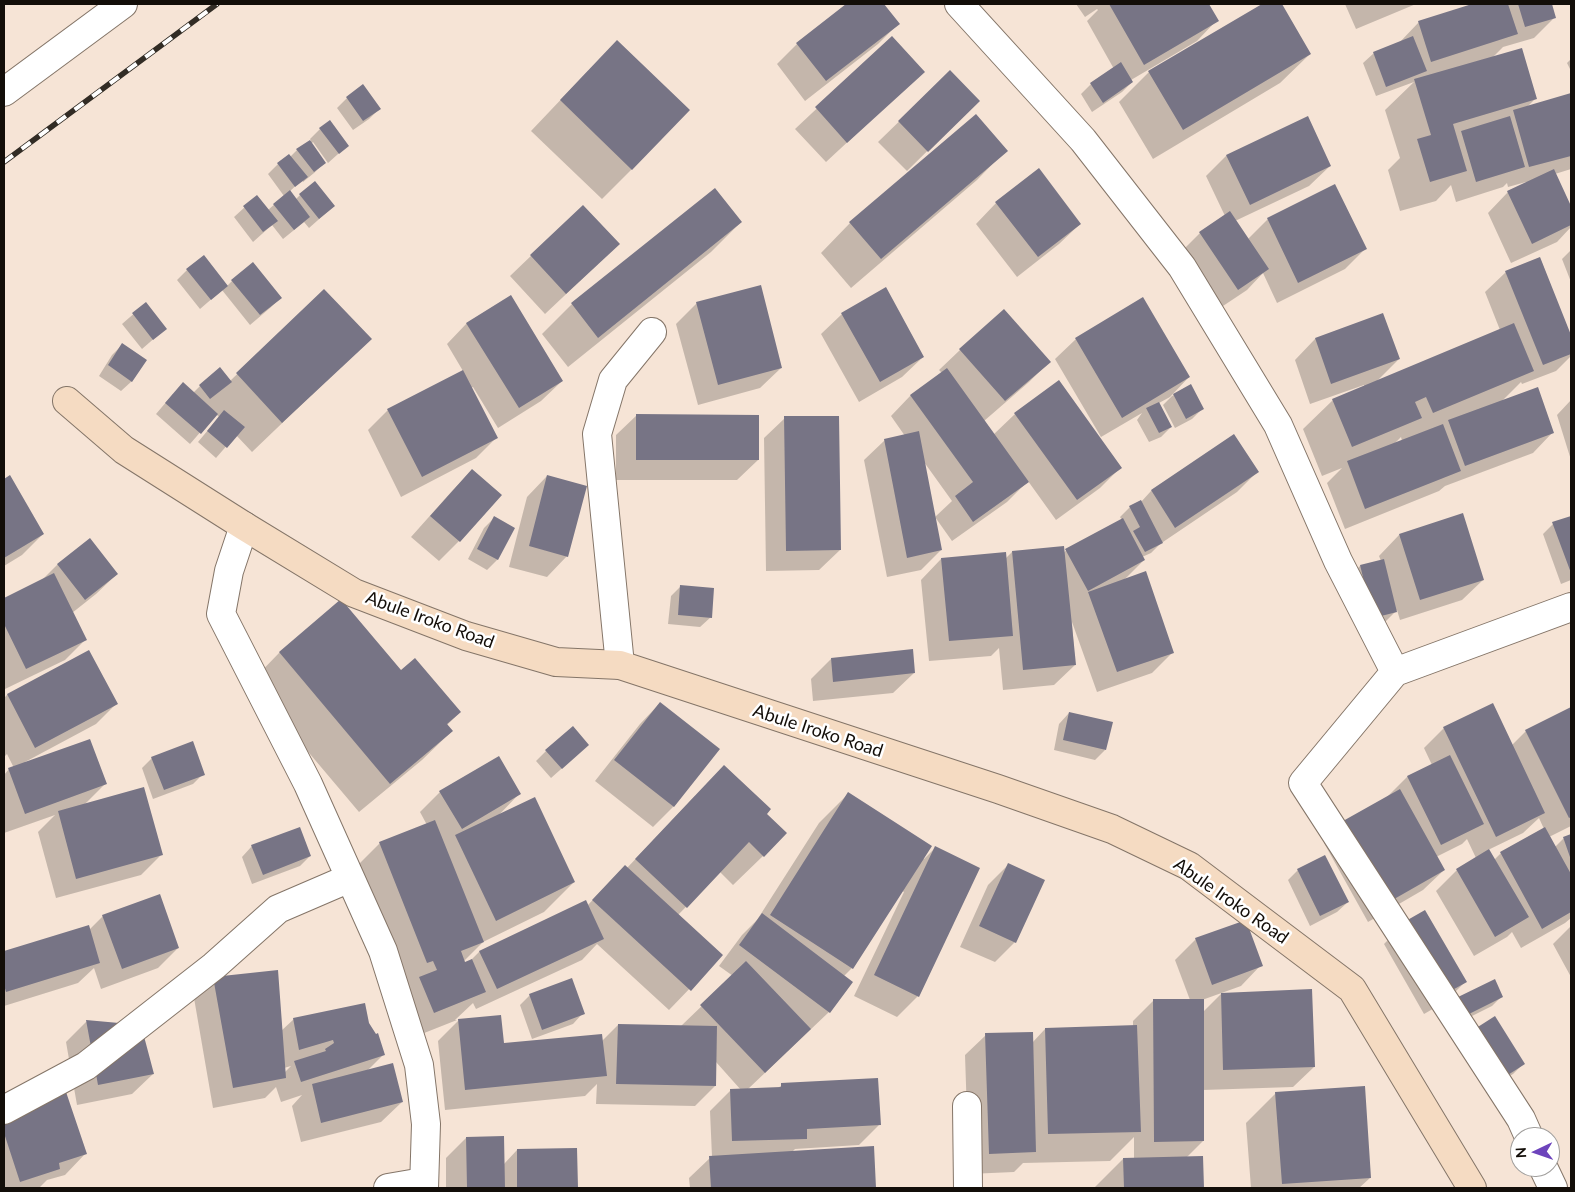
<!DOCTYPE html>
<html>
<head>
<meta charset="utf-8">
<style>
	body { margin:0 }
	#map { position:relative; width:1575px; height:1192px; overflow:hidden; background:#f6e4d6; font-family:Lato,sans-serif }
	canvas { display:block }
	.frame { position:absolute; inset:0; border:5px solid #130e09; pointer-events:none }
	.north { position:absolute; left:1510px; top:1127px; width:50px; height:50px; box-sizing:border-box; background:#fff; border:1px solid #a19f9d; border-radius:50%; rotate:267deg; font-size:14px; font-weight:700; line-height:20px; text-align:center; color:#130e09 }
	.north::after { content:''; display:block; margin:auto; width:18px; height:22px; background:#6d44bc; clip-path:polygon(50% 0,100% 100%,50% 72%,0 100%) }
</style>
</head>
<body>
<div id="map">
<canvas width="1575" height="1192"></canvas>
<div class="frame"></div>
<div class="north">N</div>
</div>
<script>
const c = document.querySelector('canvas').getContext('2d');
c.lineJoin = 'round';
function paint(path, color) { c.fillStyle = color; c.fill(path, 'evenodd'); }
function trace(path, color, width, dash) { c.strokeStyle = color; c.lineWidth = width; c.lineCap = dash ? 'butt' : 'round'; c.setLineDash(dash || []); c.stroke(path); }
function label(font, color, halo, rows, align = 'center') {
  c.font = font + ' Lato,sans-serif'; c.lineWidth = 5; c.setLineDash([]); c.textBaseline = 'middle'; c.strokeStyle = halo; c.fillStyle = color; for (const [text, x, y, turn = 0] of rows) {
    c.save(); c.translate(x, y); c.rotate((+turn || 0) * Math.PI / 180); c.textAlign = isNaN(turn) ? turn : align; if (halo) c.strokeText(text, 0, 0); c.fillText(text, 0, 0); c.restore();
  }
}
paint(new Path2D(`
	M848 4H883L898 24 878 44 805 101 777 64 797 44Z
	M1076 4H1207L1217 20 1197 41 1131 80 1132 82 1122 92 1092 112 1081 94 1091 84 1114 69 1087 21 1098 10 1097 9 1085 17Z
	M1264 4H1280L1310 54 1280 83 1153 159 1119 102 1149 72Z
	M1345 4H1416L1356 29Z
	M1476 4H1551L1555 17 1534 38 1503 47 1492 58 1536 98 1527 107 1571 94V169L1555 174 1571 209V227L1557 242 1511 263 1488 213 1508 192 1526 184V182L1508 187 1507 183 1503 187 1456 202 1451 185 1436 201 1400 211 1388 170 1400 158 1385 110 1414 82 1376 96 1363 63 1374 53 1398 44 1419 22Z
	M892 38 923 72 826 162 795 129Z
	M1571 59V71L1567 63Z
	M588 71 632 169 602 199 531 131Z
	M950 72 978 101 907 171 878 142Z
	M347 98 379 109 369 119 353 130 337 108Z
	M1307 118 1330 166 1309 186 1235 221 1247 240 1268 219 1365 249 1345 269 1277 303 1263 273 1247 290 1217 310 1180 253 1200 233 1225 216 1206 176 1226 156Z
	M320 129 347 146 328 163 313 142 311 144 324 163 314 173 303 182 302 180 289 192 295 200 300 195 334 206 309 228 304 222 283 239 272 225 253 242 234 217 257 196 268 210 284 196 268 174 278 164 290 157 297 150 311 141 310 139Z
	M1006 150 977 180 851 288 821 253 850 223Z
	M996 203 1080 224 1059 244 1017 277 976 224Z
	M583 206 598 264 545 314 510 276Z
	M741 222 711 252 568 367 542 334 572 304Z
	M1571 250V282L1562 259Z
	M1540 258 1571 338V356L1556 371 1522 384 1521 382 1502 401 1553 432 1533 453 1445 486 1439 491 1345 529 1327 483 1342 468 1322 476 1303 429 1333 400 1364 387V385L1310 404 1295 360 1315 339 1382 315 1399 359 1376 382 1500 330 1485 292 1506 272ZM1401 437 1402 441 1394 444Z
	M187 270 227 286 232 281 280 298 270 308 250 325 222 290 200 309 177 280Z
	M324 290 370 339 252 452 236 435 216 458 198 442 219 417 216 414 190 444 156 414 173 394 193 393 200 386 230 381Z
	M697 303 781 368 760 388 698 405 676 324Z
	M145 304 165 329 142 349 122 324Z
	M1004 311 1049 362 1029 382 984 421 993 435 1015 414 1120 468 1100 488 1056 520 1028 481 1007 502 952 541 935 517 952 501 924 462 941 550 921 570 887 577 864 460 885 440 905 436 891 416 911 395 942 373 939 370 960 350Z
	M842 314 923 357 902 377 859 402 821 334Z
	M467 323 562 381 541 401 498 428 473 387 471 388 496 438 476 458 401 497 368 430 388 410 463 371 447 344Z
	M1076 339 1189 377 1170 397 1159 403 1171 427 1161 437 1149 442 1137 420 1142 413 1101 437 1055 359Z
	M122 345 132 381 121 391 99 376 112 355Z
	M1190 386 1202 409 1192 419 1175 428 1163 405 1172 396Z
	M1571 400V460L1557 415Z
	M637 415 758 460 737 480H616V435Z
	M785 418 840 550 819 570 766 571 764 438Z
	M1234 436 1257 472 1237 492 1160 544 1151 553 1142 557 1144 560 1123 581 1173 652 1152 673 1097 692 1072 622 1075 665 1054 685 1003 690 999 648 991 656 929 661 921 580 941 559H1005L1012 552H1064L1122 520 1120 517 1130 507 1141 502 1151 491Z
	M472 470 459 541 439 561 411 537 452 491Z
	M547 476 567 556 547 577 509 567 527 497Z
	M10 477 43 534 22 555 4 566V480Z
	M1571 517V580L1561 584 1543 534 1553 524Z
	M494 518 513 528 497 560 487 570 468 559 484 528Z
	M1399 535 1483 580 1462 600 1400 620 1397 610 1385 622 1363 628 1350 576 1360 566 1381 561 1379 556Z
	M58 564 117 574 96 594 72 613 85 640 65 660 5 689 4 686V600L41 581Z
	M681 586 711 617 700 627 668 624 671 596Z
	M341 601 401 672 460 712 447 725 452 731 422 760 359 812 250 683 279 653Z
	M89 652 116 704 96 724 25 762 105 784 84 805 161 855 141 875 56 898 38 832 55 815 4 833V775L9 769 14 768 7 754 4 757V698L7 695Z
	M831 659 914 673 893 693 813 701 811 679Z
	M660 703 718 749 673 807 653 827 595 781 640 724Z
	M1571 708V826L1549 837 1555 847 1563 839 1571 835V918L1565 923 1521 948 1512 932 1507 937 1474 956 1436 891 1457 870 1476 858 1467 839 1462 844 1436 857 1444 870 1423 890 1368 922 1324 843 1344 822 1387 797 1407 777 1432 765 1424 748 1444 728 1512 745 1526 731ZM1539 818 1544 829 1501 853 1494 860 1488 850 1523 833Z
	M1069 713 1105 750 1095 760 1054 750 1059 724Z
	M546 751 577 755 551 778 536 761Z
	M152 758 203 774 193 784 153 799 142 768Z
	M440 792 519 794 497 817 574 882 544 912 483 942 464 961 465 964 470 961 479 952 585 902 587 906 625 866 627 868 695 796 765 814 763 856 733 885 720 872 678 915 722 955 669 1010 597 944 582 960 476 1009 473 1003 455 1020H457L404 1041 350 873 380 843 427 825 420 812Z
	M848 794 924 859 935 848 918 996 897 1017 854 996 904 892 902 891 852 968 844 976 851 982 829 1012 748 1089 778 1088 782 1085 879 1125 859 1145 795 1149 791 1153 873 1148 875 1188H690L689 1178 710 1158 712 1157 710 1111 731 1090H741L716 1062 715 1086 695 1106 596 1104 597 1084 585 1096 445 1110 438 1041 459 1020 503 1045 602 1041 618 1025 681 1026 733 976 719 966 742 935 757 920 819 823Z
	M252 846 310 856 300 866 252 884 242 857Z
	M1325 857 1348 902 1337 912 1310 926 1288 880 1298 870Z
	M1008 865 1015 942 995 962 960 947 988 885Z
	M103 916 178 948 158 968 101 989 94 968 78 983 4 1006V953L88 927 89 930Z
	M1405 923 1465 982 1445 1002 1424 1014 1384 944Z
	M1571 926V977L1553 944Z
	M1196 939 1261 965 1241 986 1202 1000V1013L1221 994 1314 1067 1293 1087 1203 1090V1141L1186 1158 1202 1157 1203 1188H1094L1123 1159H1134V1137L1110 1161 1023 1163 1014 1172 969 1174 965 1055 986 1035 1032 1043 1045 1029 1133 1027V1021L1154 1000H1190L1175 960Z
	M214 978 281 1031 294 1019 368 1023 383 1055 367 1071 402 1102 381 1122 301 1142 292 1106 302 1095 281 1102 276 1087 265 1098 213 1108 194 998ZM291 1066 285 1072 284 1068Z
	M530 995 583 1013 573 1024 532 1039 520 1005Z
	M1502 996 1492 1006 1454 1025 1447 1010Z
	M86 1022 140 1026 153 1074 132 1094 77 1105 66 1042Z
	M1461 1043 1523 1064 1513 1074 1489 1089Z
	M1276 1093 1370 1178 1359 1188H1251L1246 1123Z
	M4 1107 85 1154 65 1175 47 1180 39 1188H4Z
	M466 1138 504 1164 517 1150 576 1149 577 1188H446V1158Z`), '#0003');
paint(new Path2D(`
	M846 4H884L900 24 826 81 796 43Z
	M1109 4H1209L1219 21 1144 65Z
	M1262 4H1282L1311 54 1183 130 1148 71Z
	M1472 4H1508L1518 34 1431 62 1418 21Z
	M1518 4H1552L1556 18 1525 27Z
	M892 36 925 72 847 143 815 107Z
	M1413 36 1427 71 1386 87 1373 52Z
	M617 40 690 110 632 170 560 100Z
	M1522 48 1537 99 1453 124 1467 171 1430 182 1417 139 1431 135 1414 79Z
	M1121 62 1133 82 1103 103 1090 83Z
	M950 70 980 101 928 152 898 121Z
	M363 84 381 109 363 121 346 97Z
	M1571 93V156L1529 167 1513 110Z
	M976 114 1008 151 881 259 849 222Z
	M1308 116 1331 166 1250 205 1226 155Z
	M1510 116 1525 167 1476 182 1461 131Z
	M330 120 349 146 339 154 319 128Z
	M310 140 326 163 314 172 296 149Z
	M289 154 308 177 295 187 277 163Z
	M1039 168 1081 224 1038 257 995 202Z
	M1554 169 1571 206V225L1532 244 1507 191Z
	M315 181 335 206 319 219 299 194Z
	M1335 184 1367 249 1298 283 1267 218Z
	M715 188 742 222 598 338 571 303Z
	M290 190 310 217 294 230 273 204Z
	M257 195 278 221 263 232 243 206Z
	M583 205 620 244 566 294 530 255Z
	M1230 211 1269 269 1238 290 1199 232Z
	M204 255 228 286 211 300 186 269Z
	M1540 257 1571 335V354L1543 365 1505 271Z
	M253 262 282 298 260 315 231 280Z
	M761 285 782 368 718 385 696 302Z
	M886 287 924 357 880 382 841 313Z
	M324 289 372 339 282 423 236 373Z
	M511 295 563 381 519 408 466 323Z
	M1143 297 1190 377 1122 418 1075 338Z
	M146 302 167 329 153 340 132 313Z
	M1004 309 1051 362 1005 401 959 349Z
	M1383 313 1400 359 1331 384 1315 338Z
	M1514 323 1534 371 1433 413 1426 397 1415 402 1422 418 1352 447 1332 399Z
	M122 343 147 360 132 382 108 365Z
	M220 367 232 382 210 399 199 385Z
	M947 368 1029 482 973 522 955 496 973 482 910 395Z
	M463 370 498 438 422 477 387 409Z
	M1059 380 1122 468 1077 500 1014 413Z
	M183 382 218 414 201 434 165 403Z
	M1191 384 1204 409 1186 419 1173 394Z
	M1538 387 1554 433 1465 466 1448 420Z
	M1159 402 1172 427 1159 433 1146 408Z
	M224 410 245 427 227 448 207 431Z
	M636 414 759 415V460H636Z
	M784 416H839L841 550 786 551Z
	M1443 424 1461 471 1365 509 1347 461Z
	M919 431 942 550 907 558 884 439Z
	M1234 434 1259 472 1175 528 1151 490Z
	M472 469 502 495 460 542 430 516Z
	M10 475 44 534 4 558V479Z
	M547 475 587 486 568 557 529 546Z
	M1141 500 1163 543 1145 552 1133 531 1140 527 1129 506Z
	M1463 513 1484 580 1420 600 1399 534Z
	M494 516 515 528 498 560 477 549Z
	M1571 516V573L1552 522Z
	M1123 518 1145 560 1088 591 1065 549Z
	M90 538 118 574 85 600 57 564Z
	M1064 546 1076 665 1023 670 1012 551Z
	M1006 552 1013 636 949 641 941 558Z
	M1384 559 1397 612 1373 618 1360 565Z
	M1146 571 1174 653 1117 672 1088 592Z
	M54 573 87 640 26 669 4 624V598Z
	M680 585 714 588 712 618 678 615Z
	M341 599 401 670 415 658 461 712 447 724 453 731 390 784 279 652Z
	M913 649 915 673 833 682 831 658Z
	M89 650 118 704 35 748 7 694Z
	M660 702 720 749 674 807 614 760Z
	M1493 703 1545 813 1496 837 1443 727Z
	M1571 707V817L1569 818 1525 730Z
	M1069 712 1113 722 1106 750 1063 740Z
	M573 726 589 745 562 769 545 750Z
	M90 739 107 784 25 814 8 768Z
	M193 741 205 775 164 790 151 757Z
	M1450 755 1484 824 1441 845 1407 776Z
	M499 756 521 794 462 829 439 791Z
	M724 765 771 809 767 814 787 833 764 857 749 842 687 908 635 859Z
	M144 787 163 855 76 879 58 811Z
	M1400 789 1445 870 1389 902 1343 821Z
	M848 792 932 846 853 969 770 915Z
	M535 797 575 882 496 921 455 835Z
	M435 820 484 942 461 951 465 962 472 959 486 992 434 1013 419 977 437 970 433 961 427 963 379 842Z
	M300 827 311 856 263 875 251 845Z
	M1545 827 1571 874V912L1542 929 1500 852Z
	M1571 834V860L1563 837Z
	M935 846 980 868 919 997 874 975Z
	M1489 849 1529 917 1495 937 1456 869Z
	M1325 855 1349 902 1320 916 1297 869Z
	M1008 863 1045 880 1016 943 979 926Z
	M625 865 723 955 691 991 592 900Z
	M160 894 179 948 122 969 102 915Z
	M586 900 604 939 497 989 479 951Z
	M1425 910 1467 982 1445 994 1404 922Z
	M762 913 853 982 830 1013 739 945Z
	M1246 920 1263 966 1212 985 1195 938Z
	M89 925 100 963 6 992 4 985V951Z
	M746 961 811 1029 765 1073 700 1005Z
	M278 970 286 1078 233 1088 213 977Z
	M572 978 585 1014 542 1030 529 994Z
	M1495 979 1503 997 1465 1016 1456 998Z
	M1312 989 1315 1067 1223 1070 1221 993Z
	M1153 999H1204V1141L1154 1142Z
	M365 1003 369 1023 376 1034 378 1033 385 1055 301 1082 294 1061 326 1051 325 1049 334 1043 333 1040 299 1050 293 1018Z
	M501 1015 504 1043 602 1034 607 1076 465 1090 458 1019Z
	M1495 1016 1525 1064 1500 1080 1470 1032Z
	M86 1020 141 1025 154 1074 98 1085Z
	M618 1024 717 1026 716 1086 616 1084Z
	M1137 1025 1141 1132 1048 1134 1045 1028Z
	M1033 1032 1036 1152 989 1154 985 1033Z
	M393 1063 403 1102 321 1123 312 1084Z
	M878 1078 881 1125 807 1129V1139L732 1141 730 1089 781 1087V1083Z
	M64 1086 87 1154 59 1163 60 1169 20 1182 4 1133V1105Z
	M1365 1086 1371 1178 1282 1184 1275 1092Z
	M504 1136 505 1188H467L466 1137Z
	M874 1146 876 1188H711L709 1156Z
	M577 1148 578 1188H517V1149Z
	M1203 1156 1204 1188H1124L1123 1158Z`), '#777485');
const street = new Path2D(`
	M959 4 1083 140 1182 267 1278 425 1338 561 1395 672
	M4 92 123 4
	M244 526 229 571 221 614 308 784 383 951 419 1065 426 1124 424 1188
	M620 665 597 434 613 380 652 332
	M967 1106 968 1188
	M4 1110 86 1066 214 966 278 909 350 878
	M1529 1137 1521 1119 1303 783 1395 672 1571 607
	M1543 1167 1553 1188
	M388 1188 423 1182`);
const secondary = new Path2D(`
	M67 401 124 450 244 526 354 593 466 636 556 662 620 665 998 789 1112 829 1189 866 1352 989 1472 1188`);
trace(street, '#847568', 30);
trace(secondary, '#847568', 30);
trace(street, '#fff', 28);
trace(secondary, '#f5dbc2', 28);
const rail = new Path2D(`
	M4 162 217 4`);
trace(rail, '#322c25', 5.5);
trace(rail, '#fff', 4, [11]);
label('18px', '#130e09', '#fff', [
	["Abule Iroko Road",430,620,20],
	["Abule Iroko Road",818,731,18],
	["Abule Iroko Road",1231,901,35]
]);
</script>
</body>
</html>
